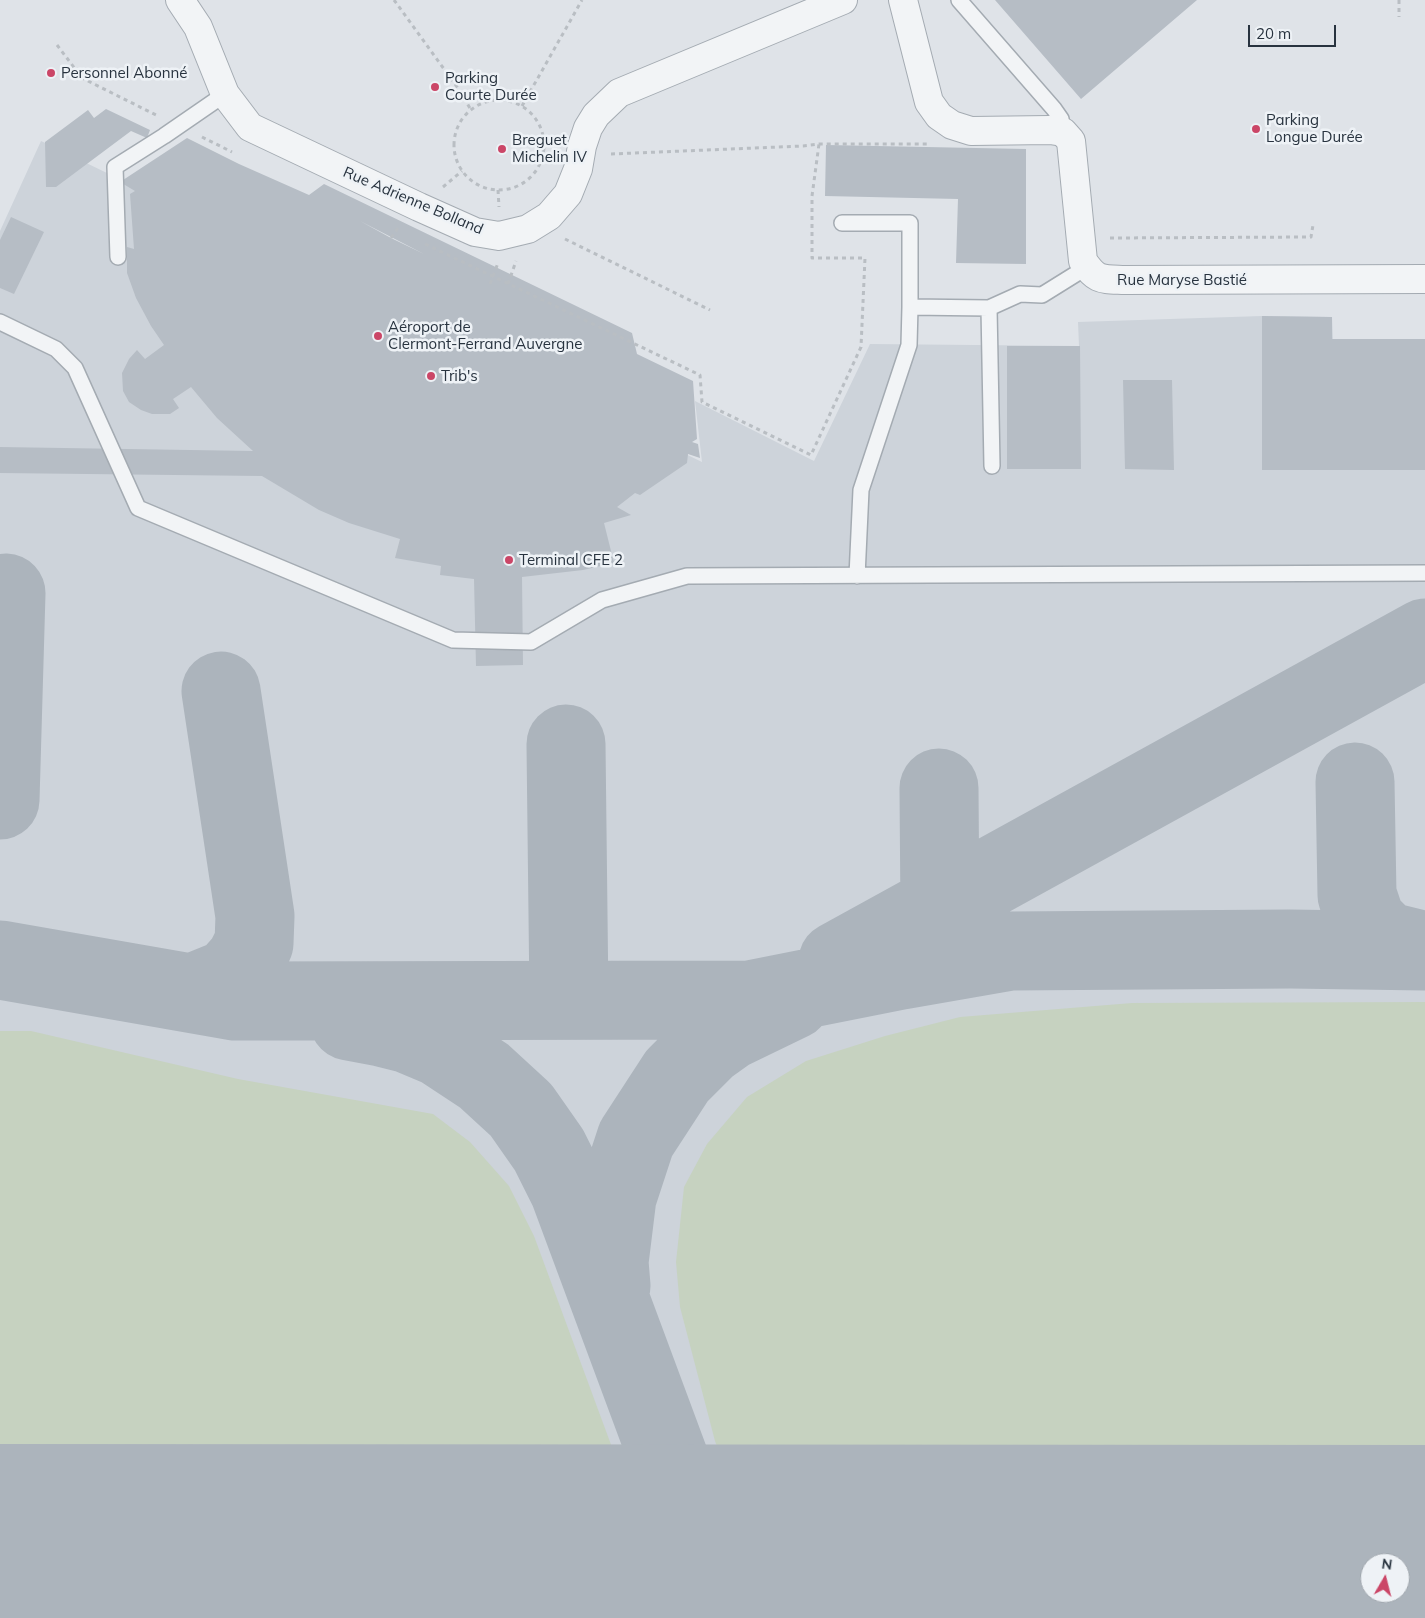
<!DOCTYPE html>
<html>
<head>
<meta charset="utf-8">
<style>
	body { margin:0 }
	#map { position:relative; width:1425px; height:1618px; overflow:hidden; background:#dfe3e8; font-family:Mulish,sans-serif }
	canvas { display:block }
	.north { position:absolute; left:1360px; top:1553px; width:50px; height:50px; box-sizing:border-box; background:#eef2f6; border:1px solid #9fa6ad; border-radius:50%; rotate:8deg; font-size:14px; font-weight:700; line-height:20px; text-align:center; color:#28333f }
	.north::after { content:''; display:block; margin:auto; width:18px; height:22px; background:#cb4667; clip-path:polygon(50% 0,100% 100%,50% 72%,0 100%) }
	.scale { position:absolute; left:1248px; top:25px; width:88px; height:22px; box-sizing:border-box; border:2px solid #28333f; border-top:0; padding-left:6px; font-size:15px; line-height:18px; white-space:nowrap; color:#28333f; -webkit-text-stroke:4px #eef2f6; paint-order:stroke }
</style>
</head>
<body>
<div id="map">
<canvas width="1425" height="1618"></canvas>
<div class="north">N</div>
<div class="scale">20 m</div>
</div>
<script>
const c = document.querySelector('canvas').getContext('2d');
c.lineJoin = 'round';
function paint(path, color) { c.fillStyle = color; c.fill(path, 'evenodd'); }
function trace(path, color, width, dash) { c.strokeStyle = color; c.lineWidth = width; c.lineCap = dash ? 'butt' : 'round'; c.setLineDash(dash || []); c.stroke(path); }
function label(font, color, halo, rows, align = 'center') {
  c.font = font + ' Mulish,sans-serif'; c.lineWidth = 5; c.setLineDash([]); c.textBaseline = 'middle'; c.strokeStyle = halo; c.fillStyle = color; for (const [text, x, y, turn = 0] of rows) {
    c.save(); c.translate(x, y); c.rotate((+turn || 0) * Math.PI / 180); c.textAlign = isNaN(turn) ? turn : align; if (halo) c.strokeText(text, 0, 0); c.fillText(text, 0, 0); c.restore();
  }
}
paint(new Path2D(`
	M41 141 702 462 695 401 814 461 870 344 1079 346 1078 322 1262 316 1332 317 1333 339H1425V1618H0V231ZM1370 1563H1400V1593H1370Z`), '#cdd3da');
paint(new Path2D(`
	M1425 1002V1618H780L715 1441 680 1307 676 1262 684 1187 707 1144 747 1097 806 1061 885 1036 960 1017 1132 1003ZM1370 1563H1400V1593H1370Z
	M0 1031H31L238 1079 433 1114 470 1142 509 1186 534 1236 675 1618H0Z`), '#c6d2c0');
trace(new Path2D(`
	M566 744 569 1000
	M1355 782 1357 895 1366 922 1385 941 1425 951
	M0 800 6 593
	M927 948 935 936 940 917 939 788
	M0 960 235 1001 750 1000 901 970 1010 951 1290 949 1425 951
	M838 961 1425 638
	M193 993 230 978 245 961 254 943 255 916 221 691
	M349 1021 381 1027 409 1034 440 1047 484 1076 521 1110 549 1150 569 1190 728 1618
	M611 1286 609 1262 617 1197 636 1139 677 1076 707 1046 728 1031 792 1000`), '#acb4bc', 79);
trace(new Path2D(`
	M0 1543 1425 1544`), '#acb4bc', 198);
paint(new Path2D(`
	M995 0H1197L1081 99Z
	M106 109 150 130 147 138 131 131 56 187H46L45 142 88 110 94 118Z
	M187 138 239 164 309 195 324 184 632 333 637 354 693 381 697 439 692 442 698 444 700 458 688 454 687 463 640 495 635 493 617 507 631 515 604 523 614 563 583 570 522 577 523 665 476 666 474 579 440 575 441 566 395 558 400 539 349 523 319 510 262 476 0 473V447L253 451 217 418 191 387 173 399 179 408 170 414H152L141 410 129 402 123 391 122 373 129 359 137 350 145 359 164 345 151 326 136 298 127 273V247L134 249 130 194 135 191 120 182ZM360 221 424 254 391 238Z
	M826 145 1026 149V264L956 263 958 199 825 196Z
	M11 217 44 232 14 294 0 288V240Z
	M1262 316 1332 317V339H1425V470H1262Z
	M1007 346H1080L1081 469H1007Z
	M1123 380H1172L1174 470 1125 469Z`), '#b6bdc5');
const service = new Path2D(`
	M959 0 1054 109 1061 119 1063 132
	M842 223H910V307L989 308 1020 294 1042 295 1087 267
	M118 257 115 167 164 136 225 94
	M989 308 992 466
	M0 322 56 349 75 368 138 508 453 640 531 642 602 600 687 576 1425 573
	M857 576 861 490 909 345 910 307`);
const minor = new Path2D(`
	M180 0 198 27 225 94 250 127 419 207 475 232 499 236 528 229 549 216 568 194 578 169 582 146 588 128 596 115 619 93 843 0
	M903 0 929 102 939 116 952 125 971 131 1050 130 1063 132 1071 141 1083 261C1096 280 1100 279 1122 280L1425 279`);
trace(service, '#a4abb2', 18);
trace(minor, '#a4abb2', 30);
trace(new Path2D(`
	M394 0 460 91 471 110
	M1399 0V17
	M57 45 82 78 156 115
	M454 145a45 45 0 1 1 90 0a45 45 0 1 1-90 0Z
	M522 106 582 0
	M202 137 232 152
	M611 154 803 146 819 144H929
	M443 187 462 171
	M498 190 499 207
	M391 238 398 228
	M1110 238 1311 237 1313 225
	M565 239 710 310
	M425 244 700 375 702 402 811 455 861 347 865 258H812V196L819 144
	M490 284 498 263
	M508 284 516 261`), '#b9bec3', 3, [4, 4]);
trace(service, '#f2f4f6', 15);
trace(minor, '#f2f4f6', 28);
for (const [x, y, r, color] of [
	[51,73,5,"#cb4667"],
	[435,87,5,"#cb4667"],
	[1256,129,5,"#cb4667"],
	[502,149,5,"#cb4667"],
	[378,336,5,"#cb4667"],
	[431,376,5,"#cb4667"],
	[509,560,5,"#cb4667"]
]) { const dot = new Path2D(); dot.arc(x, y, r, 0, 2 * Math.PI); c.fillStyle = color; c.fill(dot); trace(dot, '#eef2f6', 2); }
label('15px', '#28333f', '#eef2f6', [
	["Personnel Abonné",61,73],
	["Parking",445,78],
	["Courte Durée",445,95],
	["Parking",1266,120],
	["Longue Durée",1266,137],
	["Breguet",512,140],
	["Michelin IV",512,157],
	["Aéroport de",388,327],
	["Clermont-Ferrand Auvergne",388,344],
	["Trib's",441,376],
	["Terminal CFE 2",519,560]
], 'left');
label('15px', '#28333f', '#eef2f6', [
	["Rue Adrienne Bolland",413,201,23],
	["Rue Maryse Bastié",1182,280]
]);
</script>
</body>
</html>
